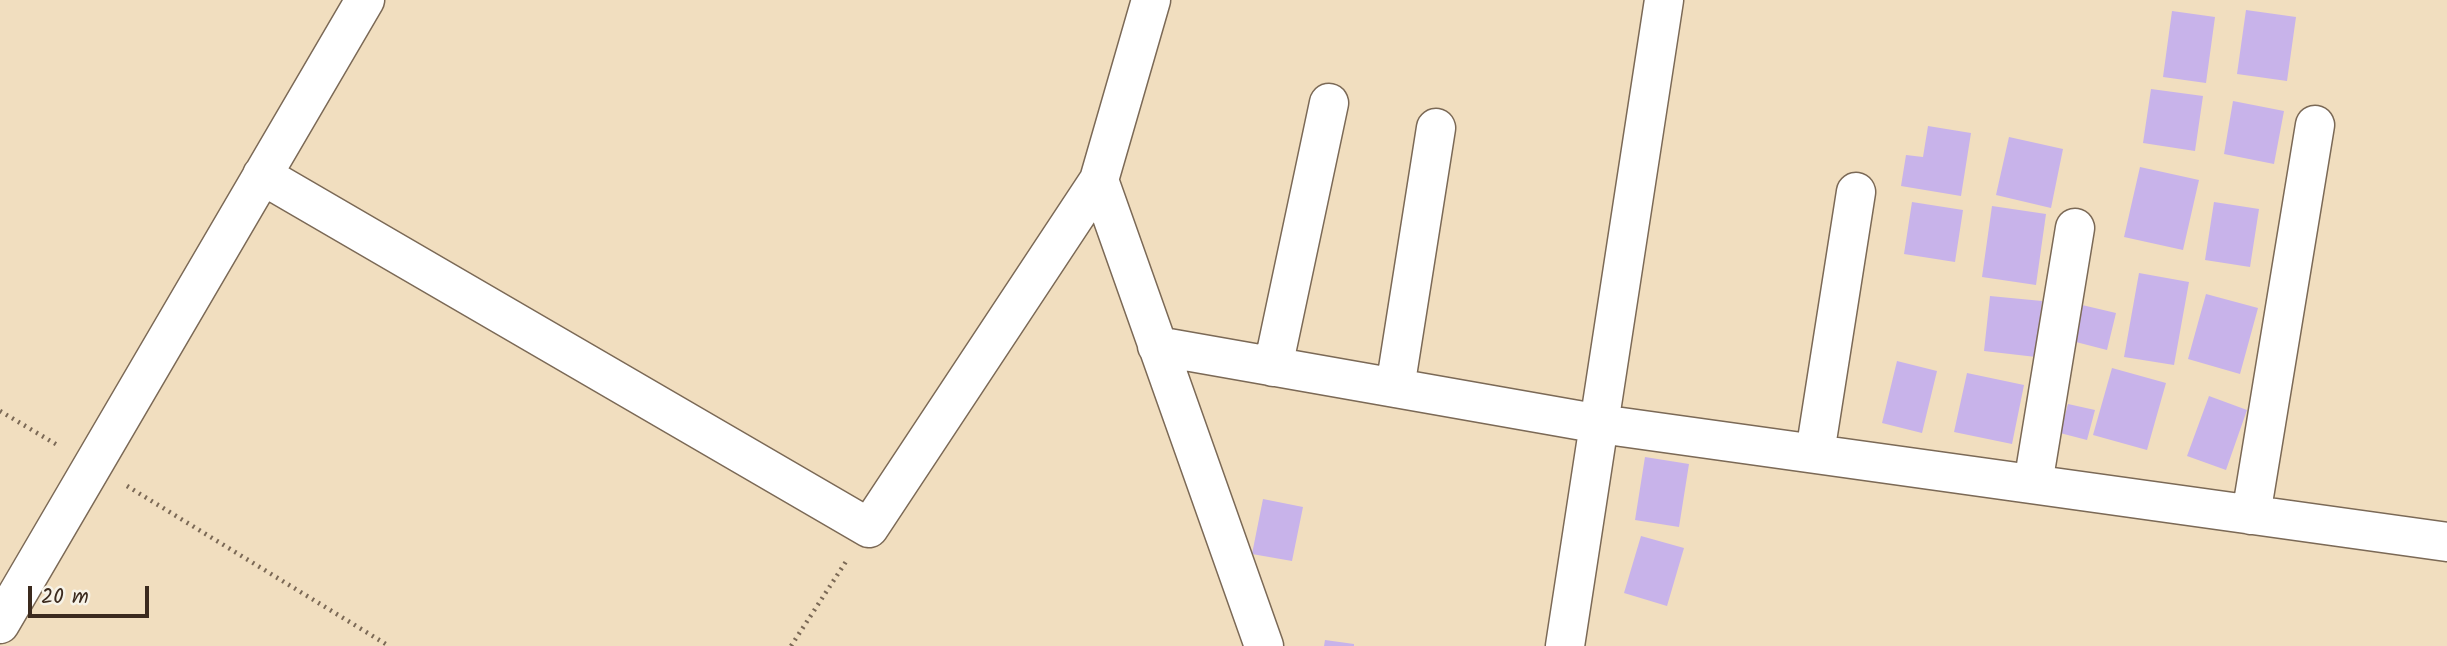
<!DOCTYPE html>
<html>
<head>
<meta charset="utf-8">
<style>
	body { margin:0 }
	#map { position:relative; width:2447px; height:646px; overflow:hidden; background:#f1debf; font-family:Kalam,sans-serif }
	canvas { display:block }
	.scale { position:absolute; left:28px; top:586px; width:121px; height:32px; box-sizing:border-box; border:4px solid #3b2a1e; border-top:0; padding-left:9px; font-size:21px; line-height:24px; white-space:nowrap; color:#3b2a1e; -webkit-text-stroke:5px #f7f3e8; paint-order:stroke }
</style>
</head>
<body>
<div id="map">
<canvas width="2447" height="646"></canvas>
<div class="scale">20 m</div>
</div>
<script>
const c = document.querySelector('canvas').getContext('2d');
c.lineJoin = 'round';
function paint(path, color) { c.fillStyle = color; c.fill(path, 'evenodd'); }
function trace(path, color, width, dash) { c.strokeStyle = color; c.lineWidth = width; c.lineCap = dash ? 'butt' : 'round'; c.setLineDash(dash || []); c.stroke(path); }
paint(new Path2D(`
	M2246 10 2296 17 2287 81 2237 74Z
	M2172 11 2215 17 2206 83 2163 77Z
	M2151 89 2203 96 2195 151 2143 143Z
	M2233 101 2284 111 2274 164 2224 154Z
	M1928 126 1971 133 1961 196 1901 186 1906 155 1923 157Z
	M2009 137 2063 149 2051 208 1996 195Z
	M2140 167 2199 180 2183 250 2124 237Z
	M1912 202 1963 210 1955 262 1904 254Z
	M2214 202 2259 209 2250 267 2205 260Z
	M1992 206 2046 214 2036 285 1982 277Z
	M2139 273 2189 282 2174 365 2124 357Z
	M2206 294 2258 308 2240 374 2188 359Z
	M1990 296 2042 301 2036 357 1984 351Z
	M2082 305 2116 313 2107 350 2072 341Z
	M1897 361 1937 371 1922 433 1882 423Z
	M2112 368 2166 383 2147 450 2093 435Z
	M1967 373 2024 385 2012 444 1954 432Z
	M2209 396 2247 410 2226 470 2187 456Z
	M2068 404 2095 410 2087 440 2060 433Z
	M1645 457 1689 464 1679 527 1635 520Z
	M1263 499 1303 507 1292 561 1252 554Z
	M1641 536 1684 548 1667 606 1624 593Z
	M1325 640 1354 644V646H1324Z`), '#c8b3ea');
const minor = new Path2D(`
	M1151 0 1099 180 1264 646
	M262 175 869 528 1099 180
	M1157 346 1600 424 2447 542
	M1273 367 1329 103
	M1395 388 1436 128
	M1815 453 1856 192
	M2033 484 2075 228
	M2251 515 2315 125
	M0 624 365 0
	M1565 646 1664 0`);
trace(minor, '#7b6956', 41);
trace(new Path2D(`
	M0 411 59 446
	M127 486 389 646
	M791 646 847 560`), '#7b6956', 4.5, [2, 5]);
trace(minor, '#fff', 38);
</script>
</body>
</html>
